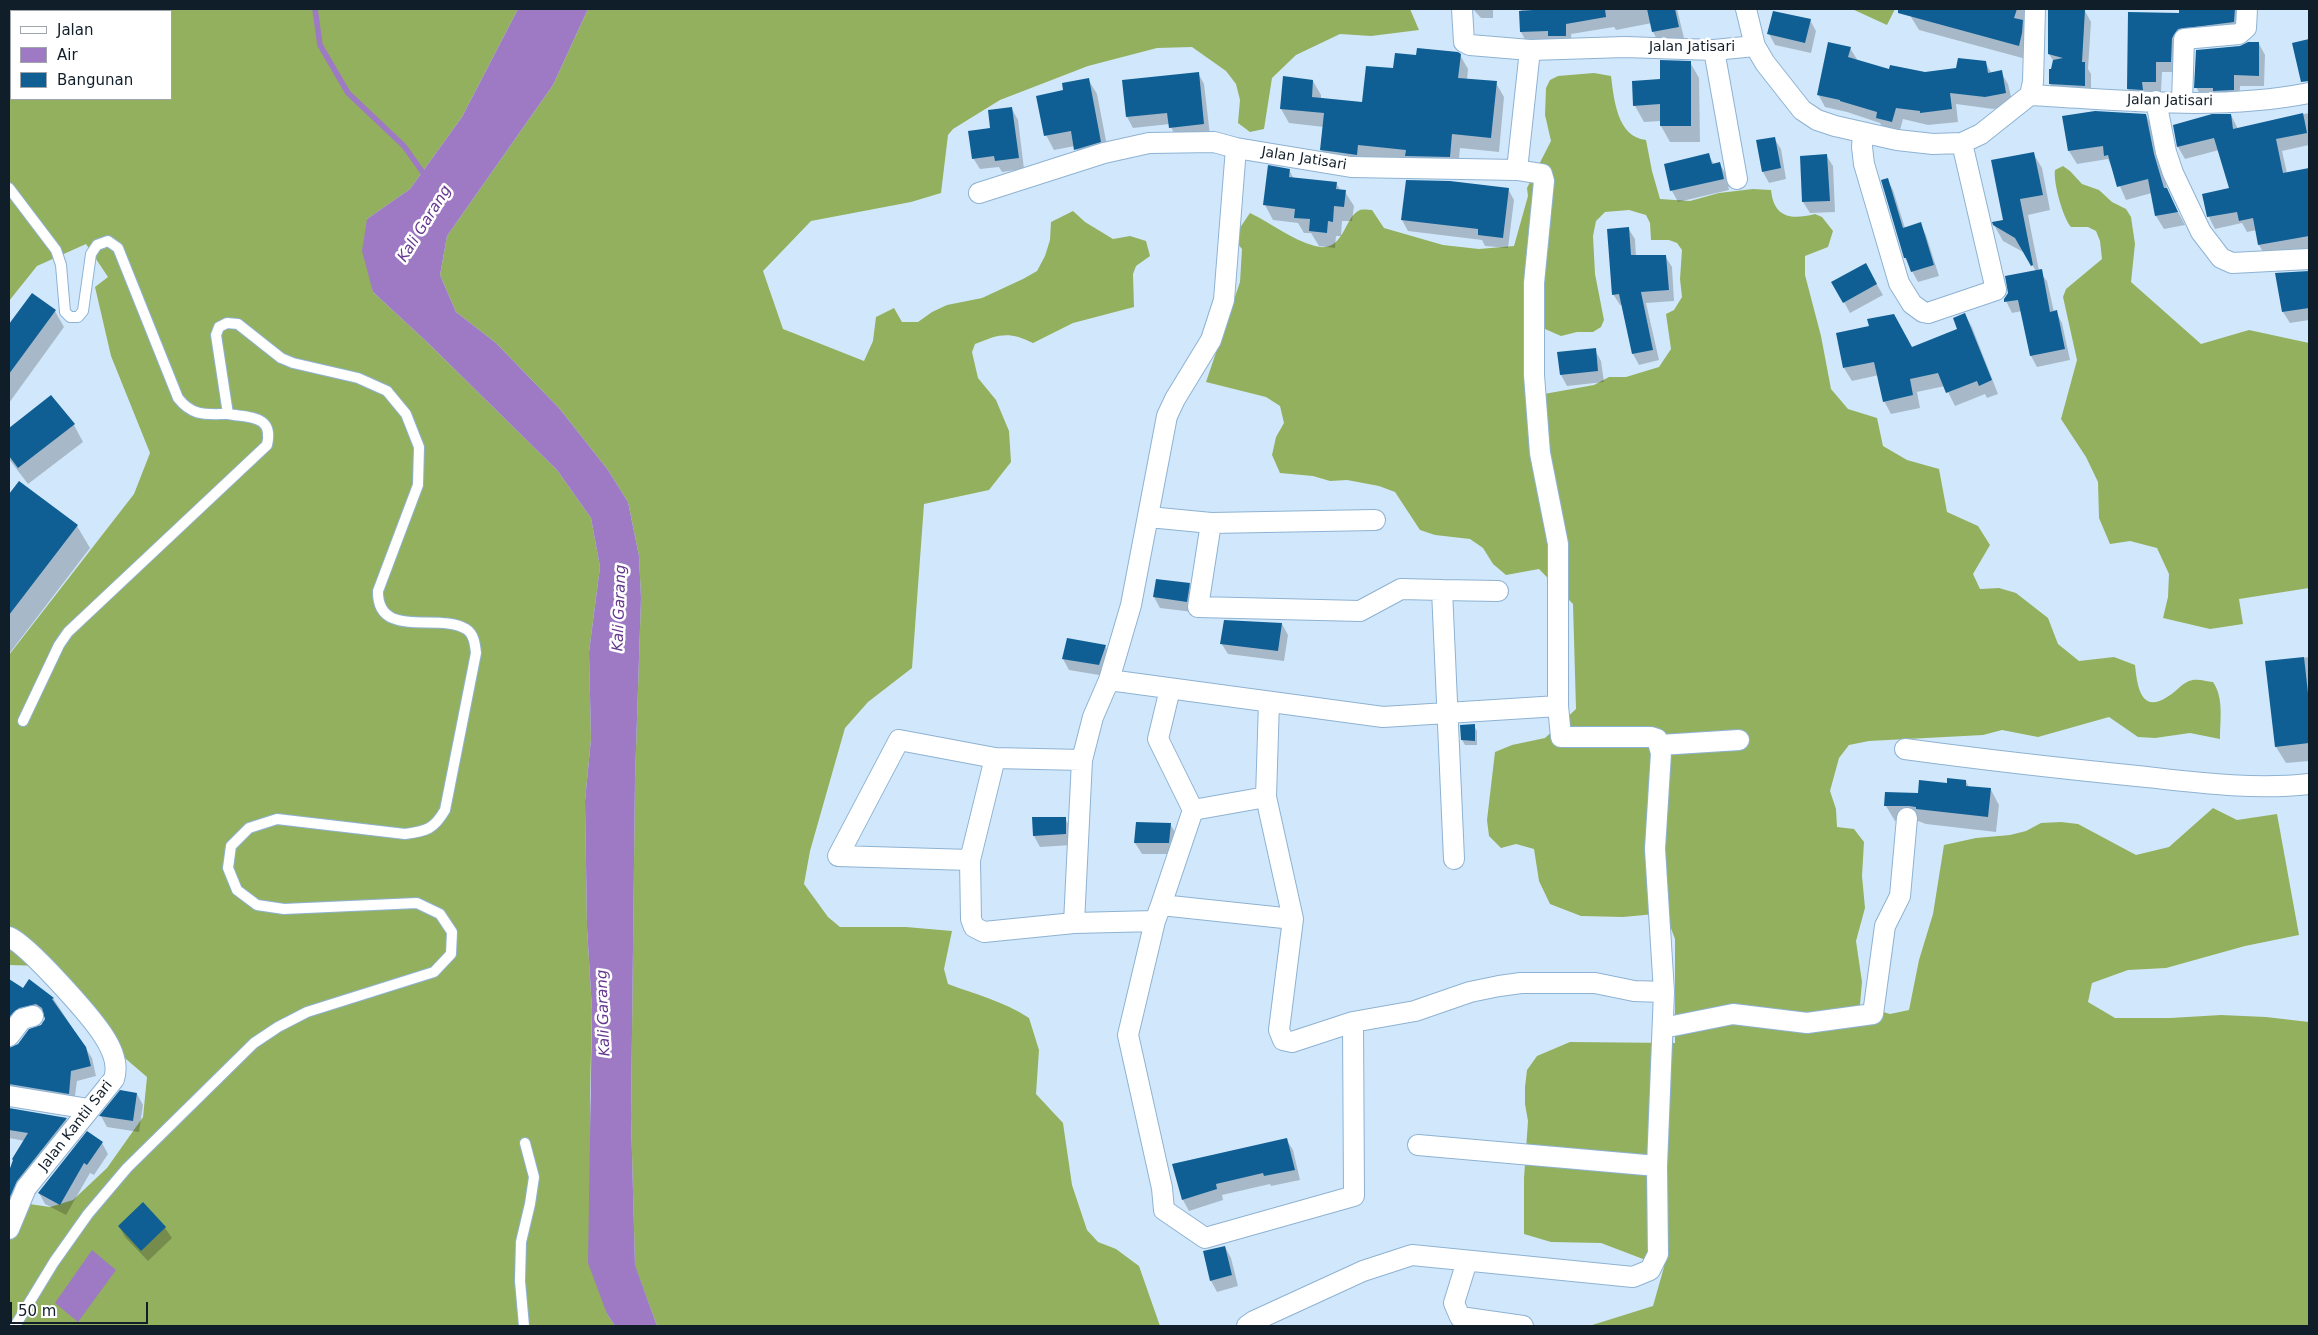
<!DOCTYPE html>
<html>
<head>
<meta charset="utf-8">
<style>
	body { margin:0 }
	#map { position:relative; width:2318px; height:1335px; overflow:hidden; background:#d1e8fc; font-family:"DejaVu Sans",sans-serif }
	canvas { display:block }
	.frame { position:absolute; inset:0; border:10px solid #101e2a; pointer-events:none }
	.legend { position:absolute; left:10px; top:10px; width:162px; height:90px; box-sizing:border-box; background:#fff; border:1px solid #9fa5aa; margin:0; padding:6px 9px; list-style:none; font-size:15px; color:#101e2a }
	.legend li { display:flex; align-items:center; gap:10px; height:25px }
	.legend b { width:25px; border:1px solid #9fa5aa }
	.scale { position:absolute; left:10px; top:1302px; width:138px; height:22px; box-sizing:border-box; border:2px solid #101e2a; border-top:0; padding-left:6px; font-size:15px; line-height:18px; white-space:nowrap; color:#101e2a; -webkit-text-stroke:4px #fff; paint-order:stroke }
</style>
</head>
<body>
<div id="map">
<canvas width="2318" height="1335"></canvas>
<div class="frame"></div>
<ul class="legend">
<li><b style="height:6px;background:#fff"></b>Jalan</li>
<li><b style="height:14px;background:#9d7ac3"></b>Air</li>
<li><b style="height:14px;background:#0f5f95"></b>Bangunan</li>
</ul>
<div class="scale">50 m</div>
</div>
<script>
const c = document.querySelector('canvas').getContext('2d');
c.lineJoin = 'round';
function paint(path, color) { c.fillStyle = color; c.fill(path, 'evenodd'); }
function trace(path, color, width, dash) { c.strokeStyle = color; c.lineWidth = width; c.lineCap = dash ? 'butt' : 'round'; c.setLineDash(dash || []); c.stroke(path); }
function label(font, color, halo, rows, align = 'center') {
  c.font = font + ' "DejaVu Sans",sans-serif'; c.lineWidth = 5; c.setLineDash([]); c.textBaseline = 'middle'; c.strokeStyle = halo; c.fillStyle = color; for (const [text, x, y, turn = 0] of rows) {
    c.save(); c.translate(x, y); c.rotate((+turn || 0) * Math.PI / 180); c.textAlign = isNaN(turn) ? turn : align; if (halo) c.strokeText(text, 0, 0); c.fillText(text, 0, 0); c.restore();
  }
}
paint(new Path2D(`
	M9 9H518L462 117 410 189 367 219 373 292 428 343 557 470 591 518 600 567 589 652 591 739 585 801 587 927 592 1010 590 1096 591 1153 607 1314 615 1326H9V1201L50 1207 73 1200 107 1168 143 1117 147 1077 71 1012 42 966 9 965V655L134 494 150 453 111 356 95 287 108 277 86 244 37 266 9 301ZM11 11H171V99H11Z
	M588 9H1410L1419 30 1371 36 1340 34 1296 55 1272 78 1264 129 1250 132 1238 123 1240 100 1236 84 1226 71 1192 47 1157 48 1088 66 1000 100 953 129 948 135 941 193 911 202 811 221 763 271 783 329 864 361 873 341 876 317 894 308 902 322H918L932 312 947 305 982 298 1023 279 1037 271 1045 256 1050 240 1051 222 1073 211 1085 222 1113 239 1130 236 1146 241 1150 256 1136 266 1133 274 1134 307 1073 323 1033 343C1009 331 999 334 975 344L972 352 978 378 996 400 1009 431 1011 462 989 490 924 504 912 668 868 702 845 728 810 851 804 884 828 917 840 927H906L952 931 944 969 948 984C977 995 1003 1001 1029 1018L1039 1050 1036 1094 1063 1123 1072 1185 1087 1230 1098 1242 1116 1249 1139 1266 1160 1326H657L635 1266 631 1117 635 779 641 598 639 556 628 502 608 470 559 408 496 343 456 312 440 275 447 236 553 85Z
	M1852 9H1895L1887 25Z
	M1594 73 1611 76C1614 99 1617 137 1646 140L1652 171 1660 199 1690 201 1719 193 1753 189 1771 190C1774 218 1791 220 1815 214L1822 217 1833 231 1828 247 1805 256V275L1821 336 1831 389 1848 409 1877 418 1883 446 1907 460 1939 469 1947 512 1978 526 1990 545 1973 574 1980 589 1999 588 2016 593 2048 618 2058 644 2079 661 2114 657 2135 665C2137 683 2140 715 2167 697 2175 693 2181 684 2189 681 2197 678 2205 681 2213 682 2224 698 2220 720 2220 739L2190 733 2155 738 2138 737 2109 717 2038 737 2002 730 1983 735 1869 741 1849 745 1839 758 1830 791 1836 809 1837 827 1854 829 1864 842 1862 876 1865 908 1856 941 1862 982 1860 1005 1890 1014 1909 1010 1919 960 1933 914 1944 845 1976 838 2010 835 2026 831 2041 823 2061 822 2078 824 2136 855 2169 847 2213 808 2237 820 2277 814 2299 935 2245 946 2166 968 2128 970 2092 983 2088 1002 2115 1018H2170L2221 1015 2266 1017 2309 1022V1326H1589L1653 1306 1664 1267 1601 1243 1551 1242 1524 1234V1178L1528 1121 1525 1104V1087L1527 1070 1537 1056 1570 1042 1675 1043V939L1669 923 1655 914 1623 917 1581 916 1550 904 1539 881 1534 849 1516 844 1501 848 1489 836 1487 820 1495 752 1512 745 1545 738 1576 709 1573 604 1539 569 1506 575 1493 564 1483 548 1470 539 1435 535 1420 530 1395 492 1379 486 1347 480 1330 481 1313 476 1280 473 1272 455 1276 437 1284 423 1280 406 1266 397 1206 382 1240 282 1242 249 1233 238 1250 213C1271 223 1292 240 1315 246 1345 254 1343 217 1360 210 1364 209 1369 210 1372 210L1384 228 1443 245 1479 249 1514 246 1528 196 1527 188 1551 141 1545 115 1546 88 1550 80 1558 76ZM1629 210 1646 215 1650 223 1651 240H1669L1677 243 1682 250 1680 279 1682 297 1674 310 1666 314 1671 349 1659 367 1626 377H1609L1594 385 1533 396C1525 368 1516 356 1537 331L1545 329 1561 336 1577 332H1593L1601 327 1604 320 1595 274 1593 236 1596 221 1605 212Z
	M2063 166 2070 171 2082 184 2099 190 2112 202 2126 209 2131 217 2135 244 2131 282 2201 344 2249 330 2309 343V588L2239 599 2243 624 2210 629 2163 618 2168 597 2169 574 2157 548 2130 541 2110 544 2099 518 2098 482 2086 457 2061 419 2077 360 2063 297 2066 289 2102 259 2100 241 2096 231 2088 227H2071C2063 218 2053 182 2055 170Z`), '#93b05f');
paint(new Path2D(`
	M518 9H588L553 85 447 236 440 275 456 312 496 343 559 408 608 470 628 502 639 556 641 598 635 779 631 1117 635 1265 657 1326H615L607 1314 588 1263 592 1010 587 927 585 801 591 739 589 652 600 567 591 518 557 470 428 343 373 292 362 251 367 219 410 189 462 117Z
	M92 1250 116 1270 78 1322 55 1303Z`), '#9d7ac3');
paint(new Path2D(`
	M1473 9H1518L1493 10V18H1481Z
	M1521 9H1677L1684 38 1659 43 1653 32 1652 23 1616 30 1614 27 1571 34 1572 46 1527 43 1521 32Z
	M1913 9H2030L2024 24 2030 35 2026 59 1919 30 1911 17Z
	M2180 9H2242L2240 33 2184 40 2177 72H2162L2161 92 2134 100 2128 89 2180 14Z
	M2085 11 2091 22 2088 69 2091 74V97L2056 95 2050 84 2054 62 2049 54Z
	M1810 20 1816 31 1811 53 1775 45 1769 34Z
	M2259 44 2265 55 2264 86H2240L2239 101 2202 98 2196 87 2197 51Z
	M1850 48 1858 61 1890 70 1925 73 1958 69 1985 62 1992 74 2001 72 2008 84 2013 105 1993 109 1956 104 1958 122 1928 125 1903 119 1899 134 1884 130 1880 123 1847 112 1825 107 1818 94Z
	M1460 55 1468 69 1467 80 1496 83 1504 97 1499 152 1460 148 1458 171 1330 164 1321 150 1324 127 1289 123 1281 109 1313 81 1321 95V99L1363 104 1394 70 1417 57Z
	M1690 62 1699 78 1700 142H1670L1661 126V121L1644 122 1635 106 1633 82 1661 80Z
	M1198 73 1204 84 1210 135 1176 139 1170 124 1133 128 1127 117Z
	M1088 79 1097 94 1109 156 1084 164 1075 146 1054 150 1046 135 1064 91Z
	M1012 109 1018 120 1024 169 1002 172 999 167 980 169 973 158 992 129Z
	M2309 113V145L2282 151 2287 173 2309 169V249L2266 257 2259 245 2257 230 2247 232 2242 223 2215 229 2207 213 2231 189 2219 150 2185 159 2178 147 2174 126 2231 115 2238 129Z
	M2146 115 2153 128 2168 193 2185 225 2164 229 2156 216 2152 193 2126 200 2108 159 2077 164 2069 151Z
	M1774 138 1781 149 1786 179 1769 183 1763 172 1757 141Z
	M2033 153 2042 168 2050 210 2028 215 2039 271 2047 281 2054 312H2056L2062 323 2070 360 2037 367 2031 356 2022 311 2012 313 2005 299 2036 271 2025 253 2003 241 1994 225 2005 221Z
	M1708 155 1714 164 1719 163 1726 174 1729 190 1678 202 1672 191 1666 165Z
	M1826 155 1833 166 1835 212 1810 213 1803 202Z
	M1289 170 1294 179 1336 183 1341 191 1345 192 1354 206 1352 221H1342L1341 236H1336L1335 248 1319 246 1311 233H1304L1298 223 1273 220 1265 205Z
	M1887 179 1893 190 1905 228 1920 224 1926 235 1939 276 1918 282 1912 271 1905 258Z
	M1508 189 1514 200 1508 248 1485 246 1482 240 1408 231 1402 220Z
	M1628 228 1635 239 1636 257 1665 256 1672 267 1674 301 1646 303 1659 360 1639 365 1633 354 1622 305H1620L1613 294Z
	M1865 264 1883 295 1850 313 1833 282Z
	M2309 272V320L2290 323 2283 312 2277 274Z
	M32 294 55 311 64 327 9 403V327Z
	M1965 315 1972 327 1998 394 1987 398 1985 394 1955 406 1945 386 1917 392 1920 408 1891 414 1884 401 1879 375 1852 381 1844 368 1912 348 1958 329Z
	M1595 350 1601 361 1604 382 1567 386 1561 375Z
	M51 396 74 425 83 442 28 484 9 459V429Z
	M19 482 77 526 90 548 9 654V496Z
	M1189 584 1195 595 1193 612 1160 608 1154 597Z
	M1282 624 1288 635 1284 661 1228 654 1221 643Z
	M1105 646 1111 657 1105 676 1069 670 1063 659Z
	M2309 657V761L2286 763 2276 747 2266 662Z
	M1474 726 1477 731V745H1465L1462 740Z
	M1966 781 1969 787 1991 790 1999 805 1996 832 1926 824 1918 821H1895L1886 806Z
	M1033 818H1065L1071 829 1072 845 1040 847 1034 836Z
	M1138 824H1170L1177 835 1175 854H1142L1135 843Z
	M9 981 23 989 53 998 92 1058 96 1076 77 1081 74 1103 9 1096V1048L19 1045 42 1026 46 1019 42 1014 9 1036Z
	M137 1094 143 1105 139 1132 107 1127 101 1116Z
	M9 1109 66 1119 72 1129 17 1203 9 1200V1174L25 1141 9 1138Z
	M1286 1139 1293 1150 1300 1180 1271 1186 1270 1184 1222 1195 1223 1200 1189 1211 1183 1200 1173 1164Z
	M102 1143 108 1154 94 1175 90 1173 66 1215 45 1204 39 1193Z
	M119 1226 165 1228 172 1238 148 1261 125 1237Z
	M1225 1247 1231 1258 1238 1286 1217 1292 1211 1281 1204 1252Z`), '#0003');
trace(new Path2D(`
	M315 9 320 45 348 93 404 146 426 177`), '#9d7ac3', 5.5);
paint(new Path2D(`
	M1547 9H1605L1606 17 1566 24V36H1548V31L1520 32 1519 11Z
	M1647 9H1675L1679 27 1652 32Z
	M1898 9H2017L2014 18 2023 20 2022 33 2019 46 1898 13Z
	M2048 9 2085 10 2082 62H2085V86L2049 84V69H2051L2053 60 2063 58 2048 54Z
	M2179 9H2235L2234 22 2178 29 2172 38 2171 62H2156V82H2142L2143 90 2127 89 2128 12 2179 13Z
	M1773 11 1811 19 1805 43 1767 34Z
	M2309 39V81L2301 82 2292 43Z
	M1828 42 1851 47 1848 57 1889 69 1890 65 1925 72 1956 68 1958 58 1986 61 1988 73 2002 70 2006 93 1985 97 1950 93 1952 109 1920 113V111L1896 108 1892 122 1876 118 1877 112 1840 101V100L1817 95Z
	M2248 42H2259V76L2234 75V90L2213 91V88H2194L2196 50 2240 46Z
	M1417 48 1458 52 1461 54 1458 78 1497 81 1491 138 1452 134 1450 157 1405 156 1406 150 1358 145 1357 155 1336 152 1320 150 1324 113 1280 109 1283 76 1313 80 1312 97 1362 102 1366 66 1393 68 1395 53 1416 55Z
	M1660 60 1691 61V126H1660V104L1633 106 1632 81 1660 79Z
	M1199 72 1204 124 1169 128 1167 113 1126 117 1122 80Z
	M1089 78 1101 142 1074 150 1071 131 1044 136 1036 96 1063 90 1062 83Z
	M1012 107 1019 158 995 161 994 156 972 159 968 131 990 128 988 110Z
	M2095 111 2146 114 2154 154 2164 188H2167L2178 212 2155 216 2148 179 2117 187 2108 155 2104 156 2103 146 2068 151 2062 116Z
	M2303 113 2307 133 2276 139 2283 173 2309 168V236L2258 245 2253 218 2239 221 2237 212 2207 217 2202 194 2229 188 2214 138 2177 147 2173 125 2212 114H2231L2233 129Z
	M1775 137 1781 168 1762 172 1756 140Z
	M2034 152 2043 195 2020 199 2033 265 2031 266 2015 238 1993 225 1992 222 2003 220 1991 160Z
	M1709 153 1712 164 1720 162 1724 179 1670 191 1664 164Z
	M1827 154 1830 201 1802 202 1800 156Z
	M1268 165 1290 169 1289 177 1337 182 1336 189 1346 190 1344 207 1334 206 1333 222 1328 221 1327 233 1309 231 1310 219 1294 218 1295 209 1263 205Z
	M1888 178 1903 228 1921 222 1934 265 1911 272 1906 258H1904L1881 180Z
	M1406 180 1450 181 1509 188 1503 238 1478 235V229L1401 220Z
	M1629 227 1631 255H1666L1669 290 1641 292 1653 350 1632 354 1619 294 1612 295 1607 229Z
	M1866 263 1877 284 1843 303 1831 282Z
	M2042 269 2050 312 2057 310 2065 349 2030 356 2018 300 2004 302V299L2008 293 2005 276Z
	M2309 271V308L2282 312 2275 273Z
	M32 293 56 310 9 374V324Z
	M1965 313 1992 380 1979 386 1977 381 1946 393 1938 373 1910 379 1913 395 1883 402 1874 362 1843 368 1836 333 1869 326 1867 319 1894 314 1912 347 1957 329 1953 318Z
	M1596 348 1598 371 1560 375 1557 352Z
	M51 395 75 424 18 468 9 456V428Z
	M19 481 78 525 9 615V494Z
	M1156 579 1190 583 1187 602 1153 597Z
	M1224 620 1282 623 1278 651 1220 644Z
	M1067 638 1106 645 1099 665 1062 659Z
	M2304 657 2309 702V743L2275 747 2265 661Z
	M1475 724V741L1461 740 1460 725Z
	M1947 778 1966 780V786L1991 788 1988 817 1916 809V807L1909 806H1884L1885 792 1918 793 1919 780 1947 783Z
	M1032 817H1066V834L1033 836Z
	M1136 822 1171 823 1169 843H1134Z
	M9 979 23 988 29 979 54 998 52 999 86 1047 91 1066 71 1071 69 1094 9 1084V1048L18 1044 29 1029 41 1025 45 1019 42 1008 36 1004 19 1008 9 1017Z
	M120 1090 137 1093 133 1121 99 1116Z
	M9 1108 67 1118 17 1181 9 1199V1171L13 1160 12 1159 28 1133 9 1130Z
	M87 1131 103 1142 87 1165 84 1163 60 1205 38 1193Z
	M1287 1138 1295 1170 1264 1176 1263 1173 1216 1184 1217 1189 1182 1200 1172 1164Z
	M143 1202 166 1227 141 1251 118 1226Z
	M1225 1246 1232 1275 1210 1281 1203 1251Z`), '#0f5f95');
const lane = new Path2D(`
	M9 188 56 250 61 265 65 312 70 317H78L83 311 91 254 97 245 108 241 118 248 178 398C193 417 206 414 228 414L216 335 219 327 227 323 238 324 281 358 293 363 358 378 387 391 406 414 419 447 418 485 378 591C377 640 439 612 466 629 474 634 475 644 476 653L445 810C434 829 427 831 405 834L277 819 249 828 231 846 228 868 237 890 257 905 284 909 417 903 440 914 452 932 451 954 434 972 307 1012 278 1027 254 1043 127 1168 88 1214 54 1262 15 1326
	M23 721 59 645 68 632 267 445C274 415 250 418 228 414
	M524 1326 520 1281 521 1242 530 1204 534 1177 525 1143`);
const street = new Path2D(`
	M1462 9 1464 42 1470 45 1530 50
	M1746 9 1755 46 1765 63 1802 110 1817 120 1835 126 1897 140 1933 144 1962 143 1981 134 2030 95 2033 82 2035 9
	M1714 50 1737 179
	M2030 95C2123 100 2218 111 2309 93
	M2156 101 2166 152 2173 173 2201 232 2221 258 2232 263 2309 259
	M2182 102 2184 39 2239 34 2246 28 2247 9
	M1863 134 1862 147 1864 164 1899 283 1912 304 1923 312 1928 313 1996 290 1962 143
	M1236 148 1224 300 1211 340 1175 399 1167 416 1131 605 1109 680 1093 717 1082 760 1074 923 1155 921 1161 905 1293 919 1279 1030 1283 1040 1292 1042 1353 1022 1415 1011 1470 992 1499 986 1521 983H1595L1634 991 1664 992 1657 1166 1658 1254 1650 1270 1633 1277 1412 1255 1363 1271 1254 1321 1247 1326
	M979 193 1104 153 1149 143 1214 142 1236 148 1351 167 1517 170 1530 50 1625 47 1714 50 1755 46
	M1149 517 1211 523 1198 607 1360 611 1401 589 1442 590 1454 859
	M1211 523 1375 520
	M1442 590 1498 591
	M1109 680 1383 717 1558 706V544L1540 453 1534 375V283L1544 181 1542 174 1517 170
	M1269 702 1266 797 1293 919
	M1558 706 1561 737H1651L1657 739 1661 753 1655 849 1664 992
	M1660 745 1739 740
	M1905 749C1986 760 2066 769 2147 777 2200 783 2256 790 2309 784
	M1193 810 1266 797
	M970 860 838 856 899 740 995 758
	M1161 905 1193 810 1158 739 1170 689
	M1155 921 1128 1035 1162 1188 1164 1210 1205 1238 1354 1196 1353 1022
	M1074 923 984 932 974 927 971 919 970 860 995 758 1082 760
	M9 937C28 945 90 1015 103 1035 111 1047 119 1064 114 1079L26 1188 9 1229
	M1663 1028 1733 1014 1807 1023 1873 1014 1885 926 1900 896 1907 818
	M9 1036 22 1019 33 1016
	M9 1096 89 1109
	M1418 1145 1657 1166
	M1467 1261 1454 1303 1460 1317 1523 1326`);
trace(lane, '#8eb2d2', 12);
trace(street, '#8eb2d2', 22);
trace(lane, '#fff', 10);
trace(street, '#fff', 20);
label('14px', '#101e2a', '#fff', [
	["Jalan Jatisari",1692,47],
	["Jalan Jatisari",2170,101,1],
	["Jalan Jatisari",1304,159,9],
	["Jalan Kantil Sari",76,1126,-52]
]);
label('italic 15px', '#64368e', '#fff', [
	["Kali Garang",425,224,-58],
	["Kali Garang",620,608,-88],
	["Kali Garang",604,1013,-92]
]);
</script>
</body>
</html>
